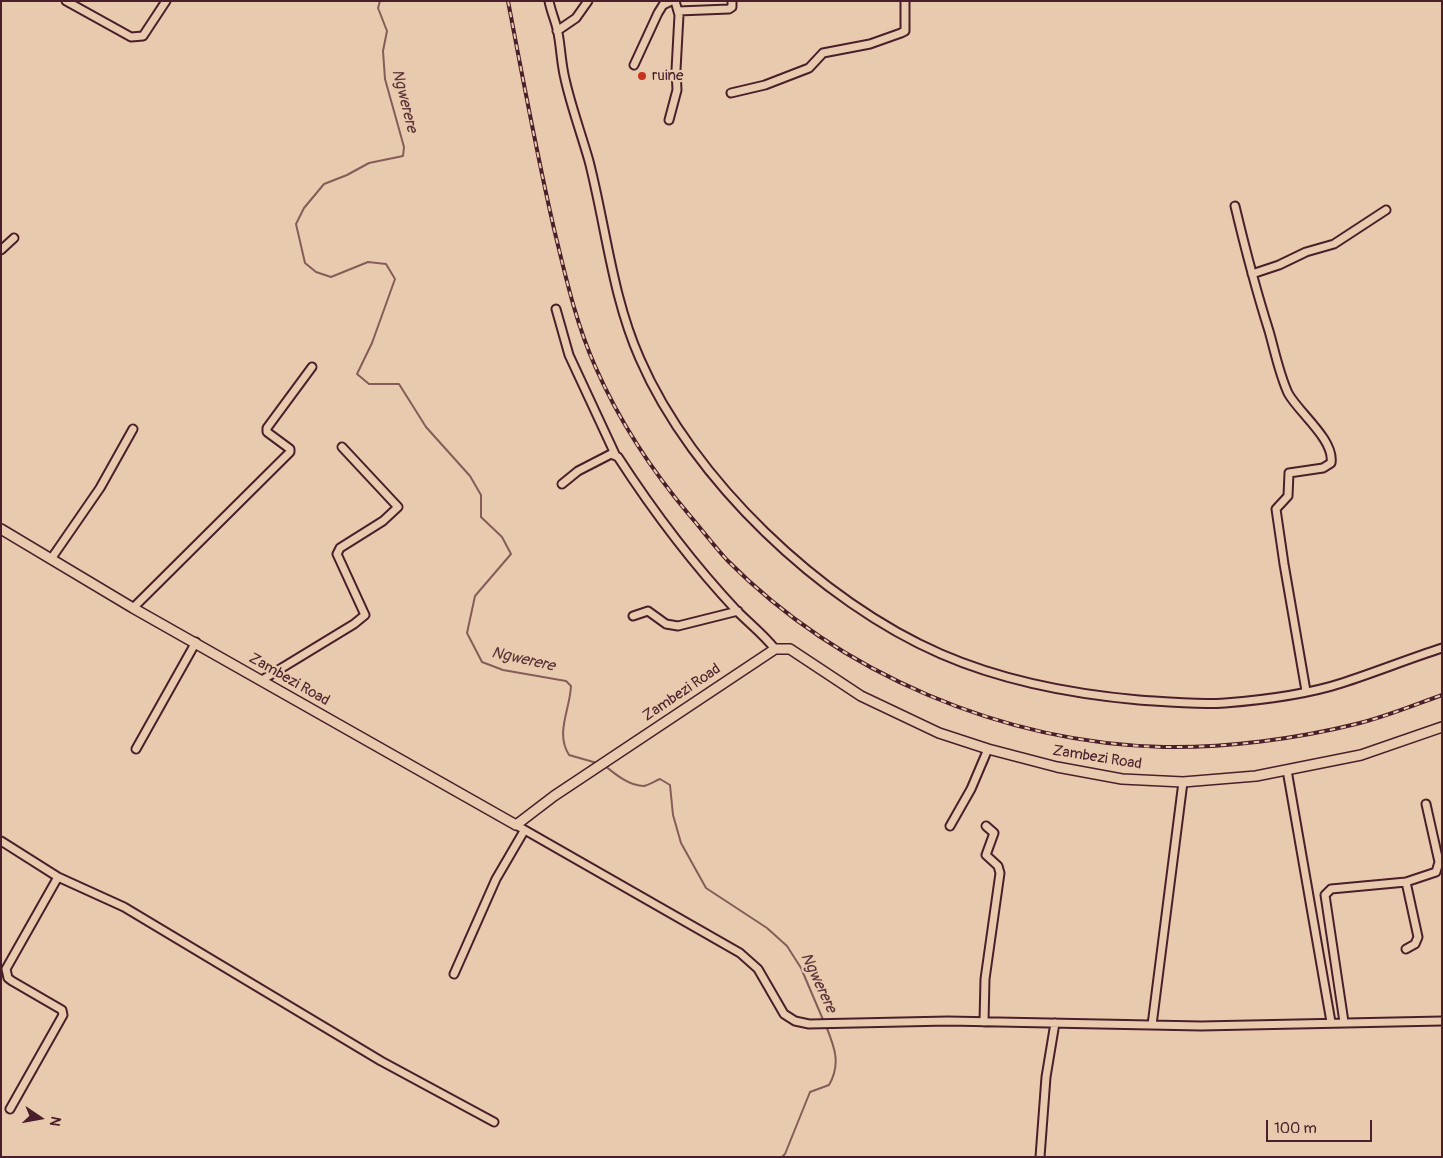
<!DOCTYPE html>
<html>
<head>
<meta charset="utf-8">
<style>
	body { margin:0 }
	#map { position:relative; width:1443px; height:1158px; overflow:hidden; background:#e8cbae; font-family:Pangolin,sans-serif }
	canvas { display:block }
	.frame { position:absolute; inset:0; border:2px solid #4a1f2b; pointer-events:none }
	.north { position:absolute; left:15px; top:1093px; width:50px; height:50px; -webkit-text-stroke:4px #e8cbae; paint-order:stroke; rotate:102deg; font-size:14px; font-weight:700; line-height:20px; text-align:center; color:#4a1f2b }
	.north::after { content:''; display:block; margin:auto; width:18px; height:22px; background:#4a1f2b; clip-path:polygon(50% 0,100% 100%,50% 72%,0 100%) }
	.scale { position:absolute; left:1266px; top:1120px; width:106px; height:22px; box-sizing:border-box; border:2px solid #4a1f2b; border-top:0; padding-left:6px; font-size:15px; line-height:18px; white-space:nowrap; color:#4a1f2b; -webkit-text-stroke:4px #e8cbae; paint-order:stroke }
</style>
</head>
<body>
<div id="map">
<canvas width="1443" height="1158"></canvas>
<div class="frame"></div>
<div class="north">N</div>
<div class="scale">100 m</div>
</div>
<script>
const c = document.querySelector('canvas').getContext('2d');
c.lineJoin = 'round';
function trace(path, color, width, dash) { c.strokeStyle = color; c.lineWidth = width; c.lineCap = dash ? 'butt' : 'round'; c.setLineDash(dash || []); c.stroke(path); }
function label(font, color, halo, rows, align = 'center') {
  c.font = font + ' Pangolin,sans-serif'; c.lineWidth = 4.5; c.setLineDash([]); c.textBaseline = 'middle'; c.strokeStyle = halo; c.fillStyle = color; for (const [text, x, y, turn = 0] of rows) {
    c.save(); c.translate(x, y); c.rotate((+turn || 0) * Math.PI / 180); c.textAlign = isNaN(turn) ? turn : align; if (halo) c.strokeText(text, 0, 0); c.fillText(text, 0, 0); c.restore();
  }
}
trace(new Path2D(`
	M380 1 378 8 387 31 383 51 385 79 404 147 403 156 369 163 347 175 324 184 304 208 296 224 305 263 316 272 331 277 368 262 386 264 395 279 372 343 357 374 369 384H399L426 427 470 476 481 495V517L502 537 511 554 475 596 467 633 482 662 503 670 566 681 571 686C570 710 555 733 569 755L597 763
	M604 765C615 774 629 786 644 786 649 785 655 781 660 779L670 785 673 815 681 843 706 888 767 928 787 946 801 968 824 1022
	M782 1157 785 1154 810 1092 829 1085C841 1064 835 1048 826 1026`), '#845d5a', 2);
const minor = new Path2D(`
	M66 1 131 37 143 36 166 1
	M549 1C551 12 556 22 558 33 561 48 561 63 565 79 571 106 581 133 589 161 606 227 612 296 640 359 692 479 821 602 941 654 1003 681 1072 694 1139 700 1168 702 1196 705 1225 703 1263 700 1305 695 1342 683 1376 672 1408 659 1442 648
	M678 11 729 9 732 7V1
	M557 31 576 18 588 1
	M634 65 658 13 663 5 671 1
	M731 93 765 85 809 68 823 53 870 44 901 33 905 31V1
	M669 120 677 90 676 70 679 15 675 1
	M1235 206C1245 248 1256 290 1269 331 1275 352 1279 373 1288 393 1298 412 1335 440 1331 463L1323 468 1289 473 1288 496 1276 509 1284 564 1306 691
	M1 250 14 238
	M1252 274 1279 265 1306 252 1334 244 1386 210
	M556 309 569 355 615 454
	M562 484 578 471 611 454 618 457C653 511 693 564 737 611 750 624 764 635 775 649
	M51 559 100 488 133 429
	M133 608 290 452V449L267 432V428L312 367
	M633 616 648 611 666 624 678 626 738 611
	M262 680 354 624 365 615 337 554 340 548 383 521 398 507 342 447
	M136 749 196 642
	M1287 770 1331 1022
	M516 825 740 953 758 969 784 1014 795 1021 809 1024 948 1021 1201 1026 1442 1021
	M950 826 971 789 988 749
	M1 841 58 877 124 907 381 1061 494 1122
	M1406 882 1418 937 1415 944 1406 949
	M454 974 496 879 524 831
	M984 1022 985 979 1000 873 998 866 986 855 994 833 986 826
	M1344 1022 1325 895 1331 889 1406 882 1436 872 1439 862 1426 804
	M1152 1025 1183 782
	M10 1109 63 1015 62 1010 12 981 8 978 6 969 58 877
	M1040 1157 1046 1077 1055 1023`);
const major = new Path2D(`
	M1 529 133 608 516 825 554 796 775 649H790L861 696 939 733 988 749 1057 767 1122 779 1183 782 1256 776 1361 755 1442 727`);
trace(minor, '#4a1f2b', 11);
trace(major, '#4a1f2b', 12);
trace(minor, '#e8cbae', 7);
trace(major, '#e8cbae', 9);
const rail = new Path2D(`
	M508 1C523 79 537 156 555 233 566 278 576 323 595 366 619 421 652 471 691 517 703 531 714 546 727 560 840 674 1003 743 1164 747 1226 748 1296 739 1356 724 1385 717 1414 705 1442 695`);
trace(rail, '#4a1f2b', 4);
trace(rail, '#e8cbae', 2, [5.5]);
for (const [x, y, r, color] of [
	[642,76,5,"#c8321e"]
]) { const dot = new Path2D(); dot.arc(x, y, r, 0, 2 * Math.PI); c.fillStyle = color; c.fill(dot); trace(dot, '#e8cbae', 2); }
label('15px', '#4a1f2b', '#e8cbae', [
	["ruine",652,76]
], 'left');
label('15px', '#4a1f2b', '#e8cbae', [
	["Zambezi Road",289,680,30],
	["Zambezi Road",682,693,-34],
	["Zambezi Road",1097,758,9]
]);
label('italic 16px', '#5d343b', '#e8cbae', [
	["Ngwerere",404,101,76],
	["Ngwerere",523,660,13],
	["Ngwerere",818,983,65]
]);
</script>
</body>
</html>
